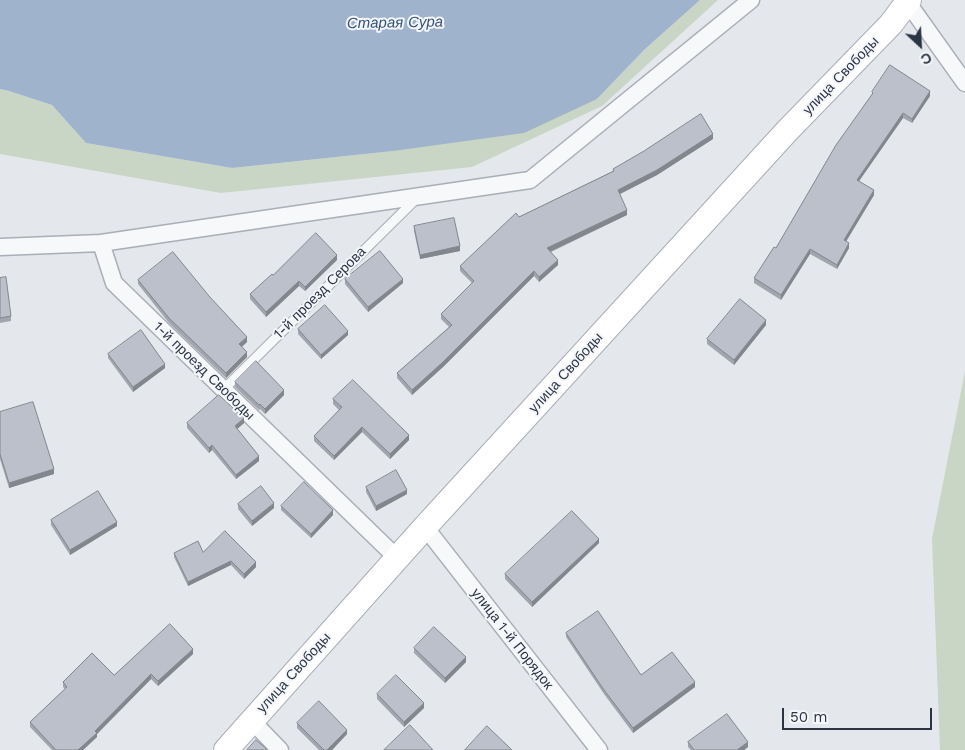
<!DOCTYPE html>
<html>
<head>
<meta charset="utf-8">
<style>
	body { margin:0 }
	#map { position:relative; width:965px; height:750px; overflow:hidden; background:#e4e7ec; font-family:"Work Sans",sans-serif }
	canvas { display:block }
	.north { position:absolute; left:895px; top:20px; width:50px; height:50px; -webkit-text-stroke:4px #f4f6f9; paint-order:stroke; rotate:155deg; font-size:14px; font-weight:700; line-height:20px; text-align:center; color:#2b3445 }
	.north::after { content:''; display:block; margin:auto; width:18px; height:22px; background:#2b3445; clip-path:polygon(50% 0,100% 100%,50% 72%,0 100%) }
	.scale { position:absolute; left:782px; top:708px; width:150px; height:22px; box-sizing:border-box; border:2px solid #2b3445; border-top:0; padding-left:6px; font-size:15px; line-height:18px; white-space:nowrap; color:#2b3445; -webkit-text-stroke:4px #f4f6f9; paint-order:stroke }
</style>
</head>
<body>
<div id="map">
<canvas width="965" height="750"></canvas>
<div class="north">С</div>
<div class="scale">50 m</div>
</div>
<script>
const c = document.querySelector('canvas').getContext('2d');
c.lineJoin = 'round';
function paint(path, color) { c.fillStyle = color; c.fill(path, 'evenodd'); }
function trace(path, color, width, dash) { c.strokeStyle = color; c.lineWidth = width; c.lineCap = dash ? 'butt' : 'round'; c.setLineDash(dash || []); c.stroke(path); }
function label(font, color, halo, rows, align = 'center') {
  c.font = font + ' "Work Sans",sans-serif'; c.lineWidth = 4; c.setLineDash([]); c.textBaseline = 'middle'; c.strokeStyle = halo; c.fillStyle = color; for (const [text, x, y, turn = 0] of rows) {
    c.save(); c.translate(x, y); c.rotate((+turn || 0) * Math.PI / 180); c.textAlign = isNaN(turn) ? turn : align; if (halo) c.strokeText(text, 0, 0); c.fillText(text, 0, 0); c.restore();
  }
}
paint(new Path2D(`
	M700 0H718L602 106 472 167 221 193 0 154V89L9 91 52 105 86 143 232 168 393 151 597 99 644 50Z
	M965 371V750H940L932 539Z`), '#c9d6c5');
paint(new Path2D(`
	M0 0H700L644 50 597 99 524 133 393 151 232 168 86 143 52 105 9 91 0 89Z`), '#9fb4cc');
const service = new Path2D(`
	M223 390 416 199`);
const minor = new Path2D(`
	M903 0 908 3 965 83
	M101 243 530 180 751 0
	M0 247 101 243 114 283 397 558
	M425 527 599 750
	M252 721 280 750`);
const secondary = new Path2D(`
	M226 750 425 527 787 131 891 24 909 0`);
trace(service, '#a9aeb7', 11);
trace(minor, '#a9aeb7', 19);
trace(secondary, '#a9aeb7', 26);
trace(service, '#f7f8fa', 9);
trace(minor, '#f7f8fa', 16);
trace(secondary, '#fff', 24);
paint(new Path2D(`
	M872 92 930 96 912 123 903 118 859 181 874 195 846 241 849 248 837 269 810 254 781 300 754 283V278L776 248 872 95Z
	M713 139 657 175 620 194 627 215 551 252 558 265 539 282 534 276 443 367 412 395 397 378V373L449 327 441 319V314L472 283 460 271V266L519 217 613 171V169Z
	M414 226 460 251 420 259 414 231Z
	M337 260 305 291 299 286 266 317 250 299V294L273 275Z
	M0 278 11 316V321L0 323Z
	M345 279 403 283 368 312 345 284Z
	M138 280 247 342 242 347 247 357 226 378 169 323 138 284Z
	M766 325 734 365 707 344V339Z
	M298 329 348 335 321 359 298 334Z
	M108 354 165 368 133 392 108 358Z
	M235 382 284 395 265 414 260 409 259 410 235 387Z
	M333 399 409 440 390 459 362 432 334 460 314 441V436L339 410 333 404Z
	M0 412 54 474 9 488 0 459Z
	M187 423H244L237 429 259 461 236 479 212 450 209 453 187 428Z
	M366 487 407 494 376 511 366 492Z
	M238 504 274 508 252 526 238 509Z
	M281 506 333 515 311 538 281 510Z
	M51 520 117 526 70 555 51 525Z
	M599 543 532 607 505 579V574Z
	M203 552 256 567 244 579 231 565 188 586 174 557V553Z
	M566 633 641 675 695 687 633 733 604 694 566 637Z
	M414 648 466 662 445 683 414 653Z
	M193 654 158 686 151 679 97 734V737L83 750H52L30 727V722L65 689 63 687V682L114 675Z
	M377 694 424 708 404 727 377 699Z
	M297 723 347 734 332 750H319L297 728Z
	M688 742 748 747 744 750H691L688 747Z`), '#a1a5ae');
paint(new Path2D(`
	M930 91V96L912 123V119Z
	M903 113V118L857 184V180Z
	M713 134V139L657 175 618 195V190Z
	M874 190V195L844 245V240Z
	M627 210V215L547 253V248Z
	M849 243V248L837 269V265Z
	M460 246V251L420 259V255Z
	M810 249V254L781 300V295Z
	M337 255V260L305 291V287Z
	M558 260V265L539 282V277Z
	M534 271V276L443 367 412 395V390Z
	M403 279V283L368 312V307Z
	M299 281V286L266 317V312Z
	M766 320V325L734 365V360Z
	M348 331V335L321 359V355Z
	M247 337V342L239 349V344Z
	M247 352V357L226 378V373Z
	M165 364V368L133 392V387Z
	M284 390V395L265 414V409Z
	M244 418V423L235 431V426Z
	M362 427V432L334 460V456Z
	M409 435V440L390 459V454Z
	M212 445V450L209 453V448Z
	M259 456V461L236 479V475Z
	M54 469V474L9 488V483Z
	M407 490V494L376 511V506Z
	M274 503V508L252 526V521Z
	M333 510V515L311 538V534Z
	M117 522V526L70 555V550Z
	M599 539V543L532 607V602Z
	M231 561V565L188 586V582Z
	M256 562V567L244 579V574Z
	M193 649V654L158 686V681Z
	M466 657V662L445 683V678Z
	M151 674V679L97 734V737L83 750H78L95 731Z
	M695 682V687L633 733V728Z
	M424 703V708L404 727V722Z
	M347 730V734L332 750H327Z
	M748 742V747L744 750H737Z`), '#83868d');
const building = new Path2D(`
	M890 65 930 91 912 119 903 113 857 180 874 190 844 240 849 243 837 265 810 249 781 295 754 278 774 247 776 248 836 145 873 93 872 92Z
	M701 114 713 134 657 170 618 190 627 210 547 248 558 260 539 277 534 271 443 362 412 390 397 373 452 325 441 314 474 281 460 266 516 213 519 217 614 171 613 169 644 151Z
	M454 218 460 246 420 255 414 226Z
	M316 233 337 255 305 287 299 281 266 312 250 294 272 274 273 275Z
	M380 251 403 279 368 307 345 279Z
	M173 252 209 296 247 337 239 344 247 352 226 373 169 318 138 280Z
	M6 277 11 316 0 318V278Z
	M740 299 766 320 734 360 707 339Z
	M325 305 348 331 321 355 298 329Z
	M141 330 165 364 133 387 108 354Z
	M256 361 284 390 265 409 260 404 259 405 235 382Z
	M353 380 409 435 390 454 362 427 334 456 314 436 342 407 333 399Z
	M219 395 244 418 235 426 259 456 236 475 212 445 209 448 187 423Z
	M33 402 54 469 9 483 0 454V412Z
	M396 470 407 490 376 506 366 487Z
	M304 482 333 510 311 534 281 506Z
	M261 486 274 503 252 521 238 504Z
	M98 491 117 522 70 550 51 520Z
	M572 511 599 539 532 602 505 574Z
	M225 531 256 562 244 574 231 561 188 582 174 553 198 541 203 552Z
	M598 611 641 675 672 652 695 682 633 728 604 690 566 633Z
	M170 624 193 649 158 681 151 674 95 731 97 733 78 750H56L30 722 67 687 63 682 92 653 114 675Z
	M434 627 466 657 445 678 414 648Z
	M396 675 424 703 404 722 377 694Z
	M319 701 347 730 327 750H324L297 723Z
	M727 714 748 742 737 750H694L688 742Z
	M410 725 433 750H384Z
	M487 726 512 750H465Z
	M256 740 268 750H247Z`);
paint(building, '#bbc0ca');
trace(building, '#83868d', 1);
label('14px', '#2b3445', '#f4f6f9', [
	["улица Свободы",841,76,-46],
	["1-й проезд Серова",320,293,-45],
	["1-й проезд Свободы",204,371,44],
	["улица Свободы",566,373,-48],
	["улица 1-й Порядок",512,639,52],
	["улица Свободы",294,673,-48]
]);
label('italic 15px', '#34527a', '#f4f6f9', [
	["Старая Сура",395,23,-1]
]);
</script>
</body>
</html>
